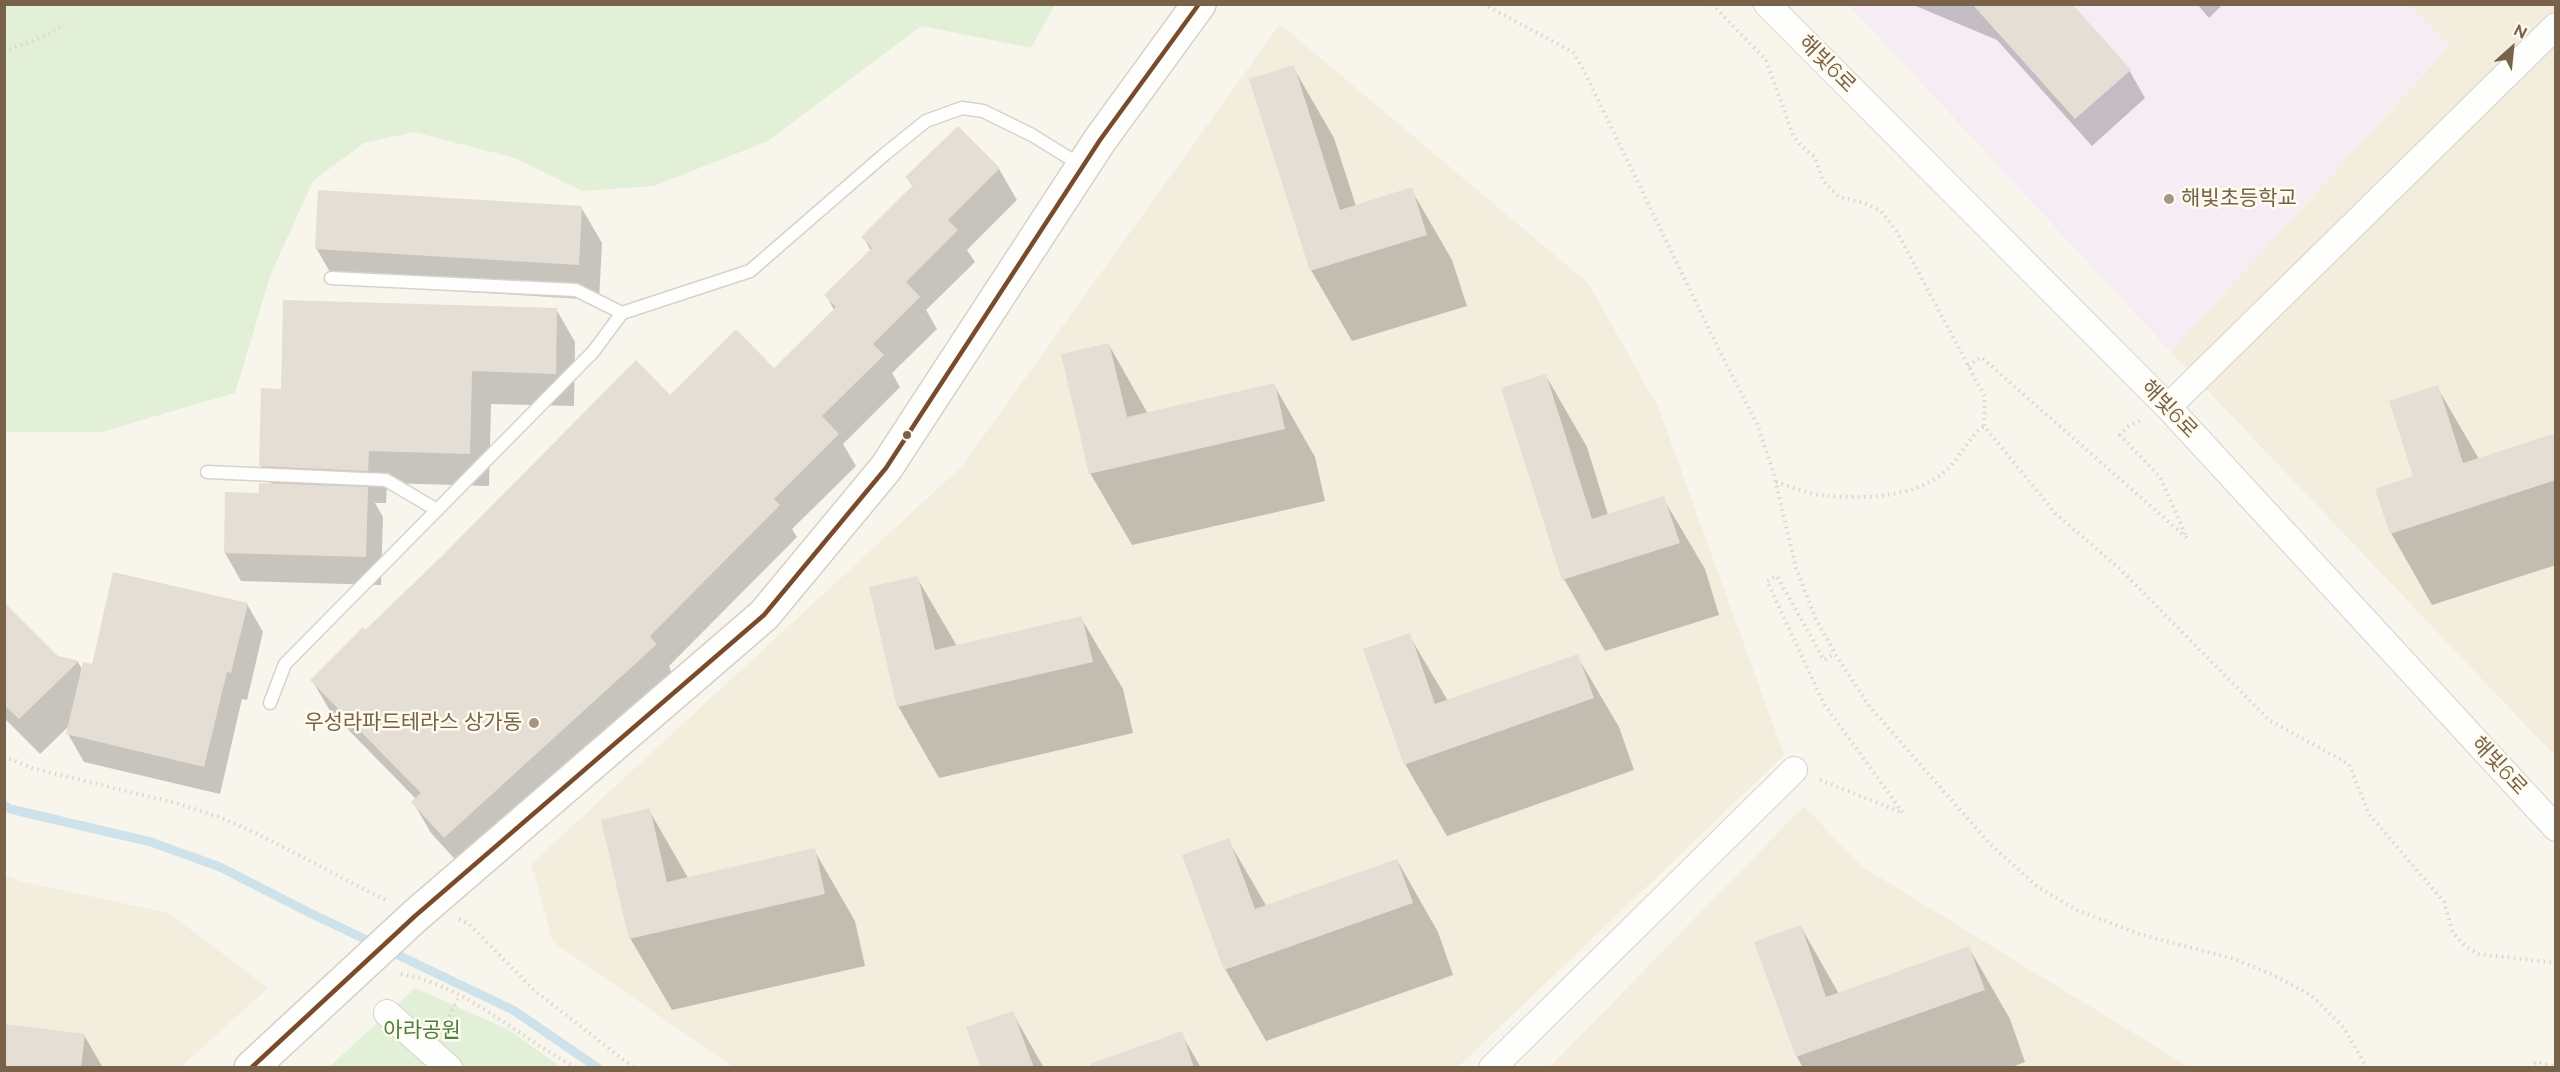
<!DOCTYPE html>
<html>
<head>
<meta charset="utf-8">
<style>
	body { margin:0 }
	#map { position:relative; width:2560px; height:1072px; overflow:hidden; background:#f8f5ed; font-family:Raleway,sans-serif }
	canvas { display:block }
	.frame { position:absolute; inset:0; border:6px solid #78624a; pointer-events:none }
	.north { position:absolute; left:2482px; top:18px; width:60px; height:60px; -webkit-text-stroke:4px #fffbef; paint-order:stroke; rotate:27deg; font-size:16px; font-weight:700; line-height:24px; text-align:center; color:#78624a }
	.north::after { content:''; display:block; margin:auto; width:21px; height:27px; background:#78624a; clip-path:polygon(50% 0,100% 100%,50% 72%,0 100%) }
</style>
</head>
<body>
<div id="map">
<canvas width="2560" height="1072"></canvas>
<div class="frame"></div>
<div class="north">N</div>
</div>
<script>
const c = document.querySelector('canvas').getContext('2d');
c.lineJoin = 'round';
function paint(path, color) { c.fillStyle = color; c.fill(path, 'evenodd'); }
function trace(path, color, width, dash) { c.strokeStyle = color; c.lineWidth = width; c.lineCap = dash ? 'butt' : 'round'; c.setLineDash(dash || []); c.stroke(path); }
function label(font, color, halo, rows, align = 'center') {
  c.font = font + ' Raleway,"Noto Sans KR",sans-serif'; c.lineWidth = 5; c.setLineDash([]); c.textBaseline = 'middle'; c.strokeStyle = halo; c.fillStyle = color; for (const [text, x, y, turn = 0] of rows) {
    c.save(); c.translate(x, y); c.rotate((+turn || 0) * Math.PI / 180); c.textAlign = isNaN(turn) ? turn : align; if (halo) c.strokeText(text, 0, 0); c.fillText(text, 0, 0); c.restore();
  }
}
paint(new Path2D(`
	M2410 5H2555V756L2171 352 2449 46Z
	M1280 24 1589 284 1659 409 1784 755 1458 1067H733L553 942 531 864 962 466Z
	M1804 806 1861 866 2189 1067 1549 1068Z
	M5 876 24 882 169 913 268 988 181 1067 5 1068Z`), '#f3eddd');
paint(new Path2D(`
	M1849 5H2410L2449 45 2171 352Z`), '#f6ecf4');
paint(new Path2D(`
	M5 4H1055V5L1031 48 921 26 768 141 654 186 582 191 515 158 414 132 364 143 313 181 270 276 235 393 101 432H5Z
	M415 988 509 1030 561 1067 328 1068Z`), '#e1f0d7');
paint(new Path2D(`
	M1911 4H2070L2129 70 2145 98 2092 146 1997 40Z
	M2197 4H2223L2209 18Z
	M1293 67 1334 138 1356 206 1411 189 1452 260 1467 306 1352 341 1311 270Z
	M958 128 999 169 1017 200 967 250 975 262 926 310 937 329 892 373 900 387 843 444 856 466 792 529 797 537 669 666 673 676 463 868 431 833 413 802 416 799 330 711 312 680 364 629 365 632 670 397 774 370 834 310 826 295 871 251 863 237 913 187 907 178Z
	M581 207 602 243 599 300 337 284 316 248Z
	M556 309 575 342 574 406 491 404 489 486 387 483 386 503H375L383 517 381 585 241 581 225 553 260 495 272 485 261 466 282 390Z
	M1109 345 1148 414 1274 385 1315 457 1325 501 1132 545 1090 473Z
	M1546 376 1587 447 1608 515 1663 498 1705 569 1719 615 1605 651 1564 579Z
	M2437 387 2479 459 2556 434V565L2432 605 2391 533 2415 477Z
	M917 578 957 646 1081 618 1123 689 1133 733 939 778 898 706Z
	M4 604 57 657 78 662 83 671 247 604 263 632 247 700 242 699 220 794 84 762 68 734 69 726 40 754 4 718Z
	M1409 635 1448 701 1577 656 1619 727 1634 770 1447 836 1405 764Z
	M649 810 688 878 814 850 855 921 865 966 672 1010 630 938Z
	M1228 840 1267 907 1397 860 1438 932 1453 975 1266 1041 1225 969Z
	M1801 927 1839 994 1969 948 2010 1019 2025 1062 2009 1068H1803L1797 1057Z
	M1012 1012 1044 1068H982Z
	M1181 1033 1201 1068H1084Z
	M84 1035 103 1068H4Z`), '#0003');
trace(new Path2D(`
	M4 805 10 809 151 842 220 867 308 912 513 1010 598 1068`), '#cde2ea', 9);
paint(new Path2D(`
	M1972 4H2072L2131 70 2075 119Z
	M1294 65 1340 210 1412 187 1427 235 1310 271 1249 79Z
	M958 126 1000 168 948 220 958 230 906 282 920 297 873 344 884 355 822 416 839 434 774 499 780 505 651 635V638L657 644 444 838 411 802 421 793 310 680 364 626V631L441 557 636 360 670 395 736 329 774 368 836 307 824 295 872 248 861 237 913 185 905 177Z
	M318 190 582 206 579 265 315 249Z
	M283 300 557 308 556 374 472 371 470 454 369 451 368 471 259 466 261 388 281 389Z
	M1109 343 1127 417 1275 383 1285 429 1089 474 1061 354Z
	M1546 374 1592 519 1664 496 1680 543 1562 580 1501 388Z
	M2438 385 2463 463 2556 433V480L2390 534 2375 489 2413 476 2389 401Z
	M259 483 368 487 366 557 224 553 225 492 259 493Z
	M113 572 248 603 231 673 227 672 204 767 66 734 83 662 92 664Z
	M918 576 935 650 1082 616 1093 662 897 707 869 587Z
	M4 602 58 656 79 661 19 719 4 705Z
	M1410 633 1435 704 1578 654 1594 698 1404 765 1363 649Z
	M650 808 667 882 815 848 825 894 629 939 601 820Z
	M1229 838 1255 909 1397 859 1413 903 1224 970 1182 855Z
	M1801 925 1826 997 1969 946 1985 990 1796 1057 1754 942Z
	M1013 1011 1034 1068H981L966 1027Z
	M4 1024 85 1034 81 1068H4Z
	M1182 1031 1194 1068H1090V1064Z`), '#e5ded4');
const lane = new Path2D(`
	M331 278 576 290 622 313
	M207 472 386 480 437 510
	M270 703 285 664 593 352 622 313 750 271 885 154 926 121 962 108 983 111 1032 135 1082 166`);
const street = new Path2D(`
	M1767 4 2168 407 2556 828
	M2168 407 2556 26
	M387 1013 449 1068
	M1492 1068 1794 770`);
const secondary = new Path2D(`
	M251 1068 415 916 764 615 886 468 1100 140 1199 4`);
trace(lane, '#d7d2cb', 15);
trace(street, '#d7d2cb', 28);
trace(secondary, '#d6d1c7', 36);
trace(new Path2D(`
	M1483 4 1573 52 1583 69 1719 350 1757 424 1773 471 1796 568 1815 617 1835 654 1870 707 1990 844 2038 887 2077 910 2139 934 2234 959 2271 974 2311 995 2344 1028 2367 1068
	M1712 4 1766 60 1793 135 1800 145 1815 157 1823 181 1839 197 1864 203 1881 211 1897 232 1985 397 1984 426 2055 513 2121 570 2269 720 2349 764 2369 814 2444 902 2453 933 2465 946 2478 954 2556 963
	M4 52 49 34 64 24
	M1968 366 1981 357 2187 538 2160 477 2120 435 2127 427 2141 420
	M1776 482C1790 486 1806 493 1820 495 1858 499 1905 499 1938 477 1958 464 1966 439 1984 426
	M4 756 32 768 179 804 219 817 256 833 385 900
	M1820 780 1903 813 1824 704 1767 581 1777 576 1824 660 1835 654
	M459 919 469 924 534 990 634 1068
	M401 974C468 986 518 1038 577 1068
	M444 1027 459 996
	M2530 1068 2537 1062 2556 1067`), '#dbd5ce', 4, [1.5, 4.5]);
trace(lane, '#fefefc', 12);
trace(street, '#fefefc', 26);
trace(secondary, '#fefefc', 33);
trace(new Path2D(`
	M251 1068 415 916 764 615 886 468 1100 140 1199 4`), '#7a4b2a', 4.5);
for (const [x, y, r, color] of [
	[2169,199,6,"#a59583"],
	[907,435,5,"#78624a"],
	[534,723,6,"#a59583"]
]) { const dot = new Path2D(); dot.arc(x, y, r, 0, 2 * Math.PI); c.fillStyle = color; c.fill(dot); trace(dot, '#fffbef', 2); }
label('21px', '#78624a', '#fffbef', [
	["해빛6로",1827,64,45],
	["해빛6로",2169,409,46],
	["해빛6로",2499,766,47]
]);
label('21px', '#78624a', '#fffbef', [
	["해빛초등학교",2181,199],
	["우성라파드테라스 상가동",522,723,"right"]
], 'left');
label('21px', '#4a7f42', '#fffbef', [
	["아라공원",422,1031]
]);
</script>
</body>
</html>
